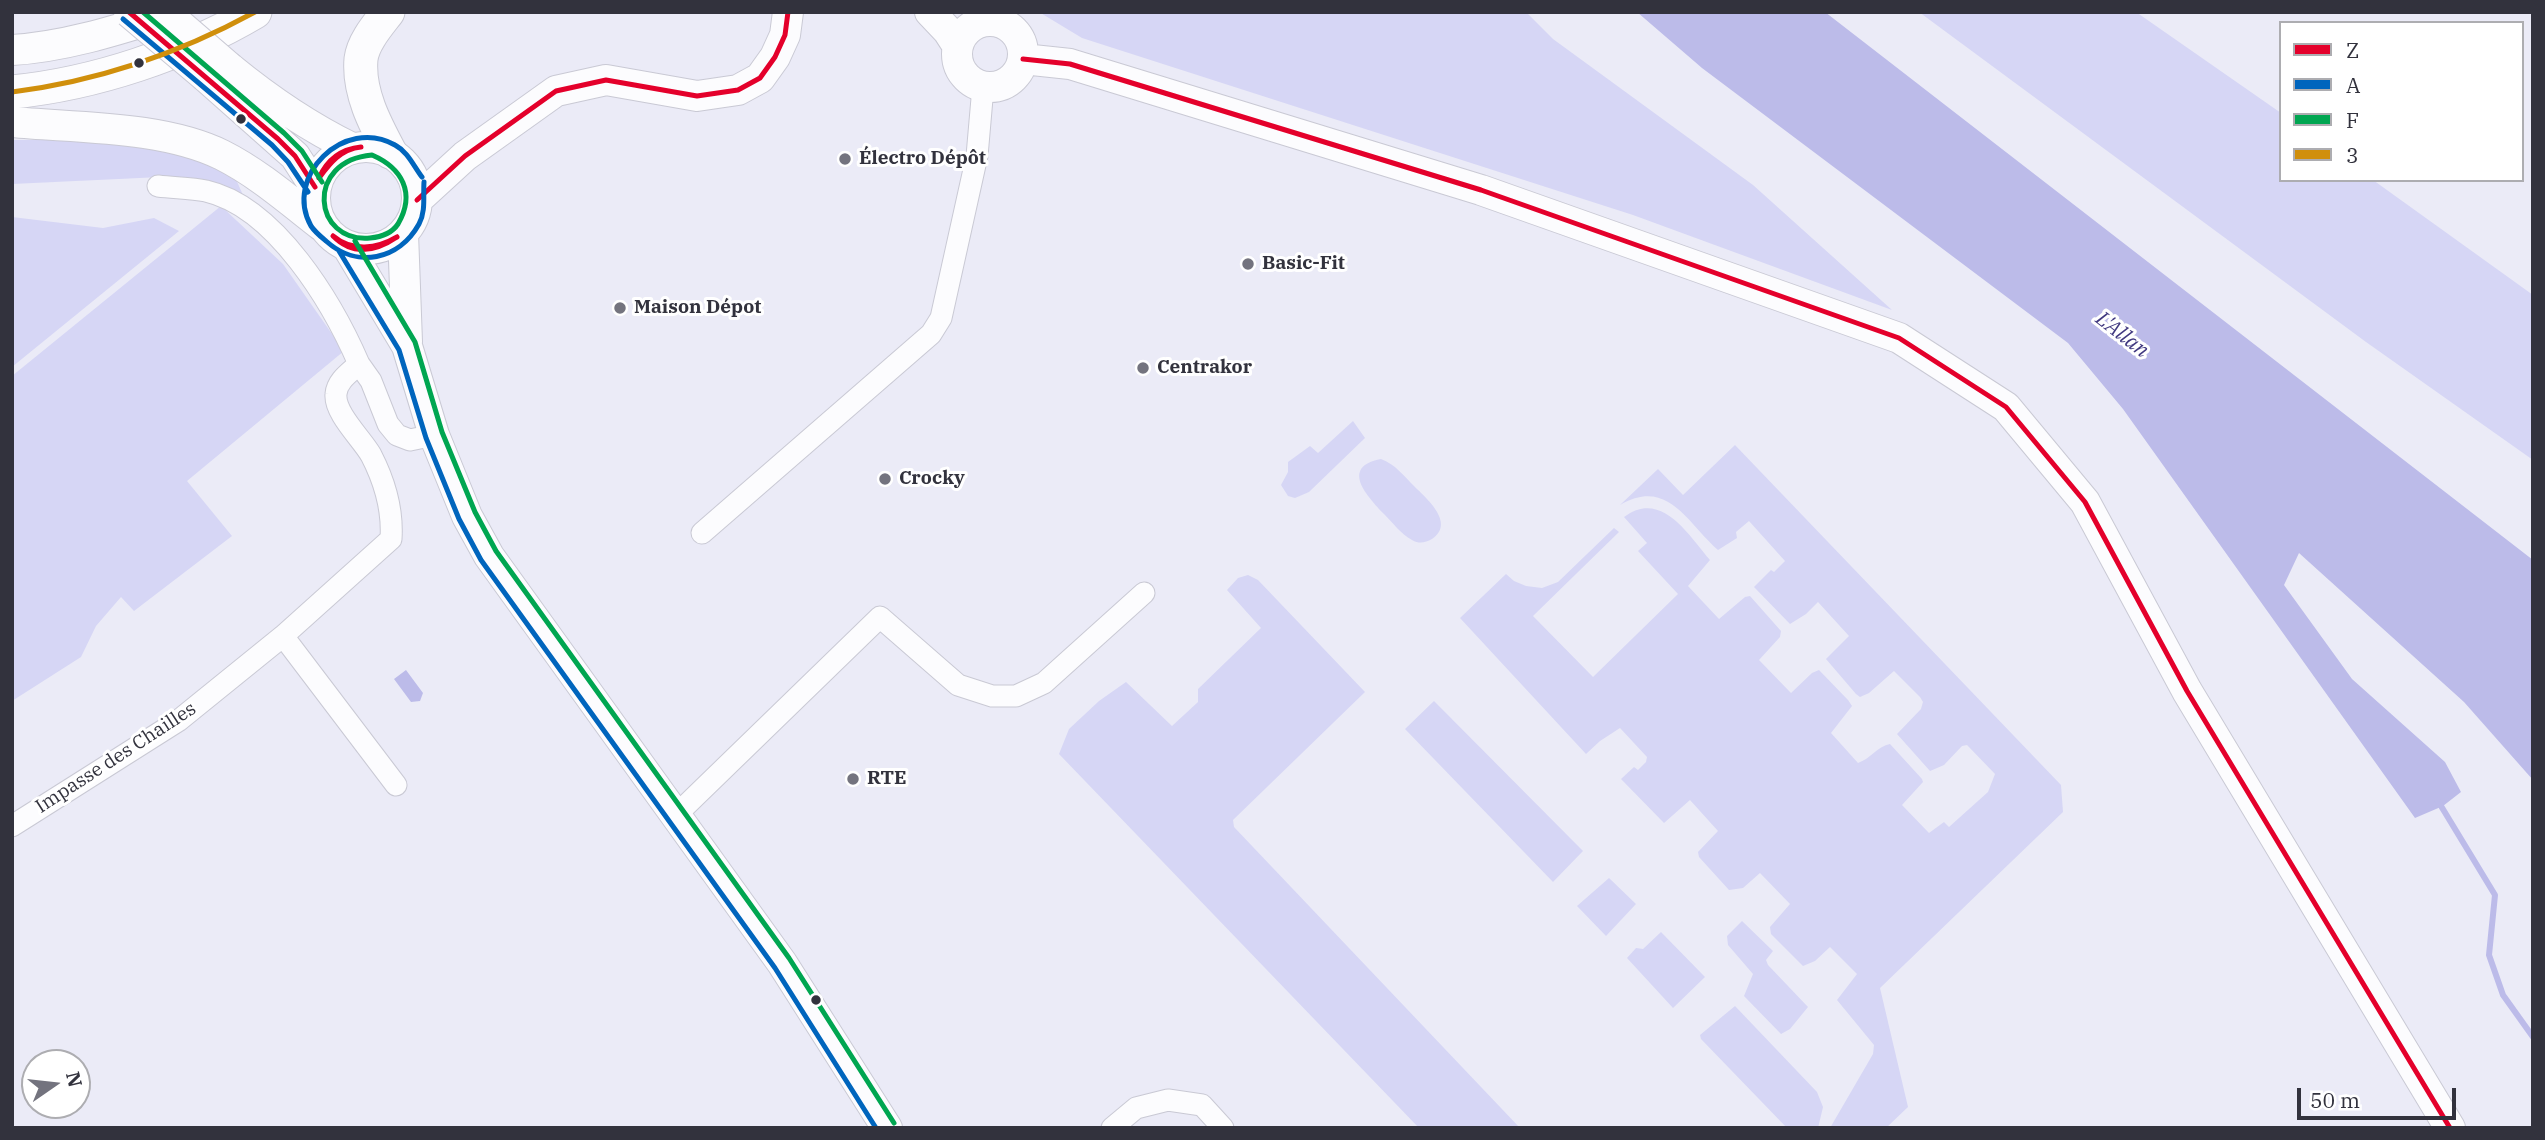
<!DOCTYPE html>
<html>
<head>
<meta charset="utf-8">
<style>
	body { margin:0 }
	#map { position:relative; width:2545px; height:1140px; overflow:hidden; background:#ebebf7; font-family:"IBM Plex Serif",serif }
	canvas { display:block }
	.frame { position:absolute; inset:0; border:14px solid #32323d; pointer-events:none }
	.legend { position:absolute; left:2279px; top:21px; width:245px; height:161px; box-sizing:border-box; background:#fff; border:2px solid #adadb1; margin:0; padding:9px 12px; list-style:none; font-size:21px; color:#32323d }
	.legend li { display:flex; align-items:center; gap:14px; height:35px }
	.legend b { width:35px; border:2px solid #adadb1 }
	.north { position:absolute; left:21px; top:1049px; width:70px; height:70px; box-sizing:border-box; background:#fff; border:2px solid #adadb1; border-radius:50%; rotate:76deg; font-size:19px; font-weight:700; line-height:28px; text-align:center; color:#32323d }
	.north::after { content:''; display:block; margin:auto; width:24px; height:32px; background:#73737e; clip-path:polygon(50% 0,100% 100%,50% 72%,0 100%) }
	.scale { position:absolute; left:2297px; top:1088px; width:159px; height:32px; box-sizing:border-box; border:4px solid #32323d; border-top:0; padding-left:9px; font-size:21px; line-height:24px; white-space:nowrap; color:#32323d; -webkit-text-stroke:5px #fff; paint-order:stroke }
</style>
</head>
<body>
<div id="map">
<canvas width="2545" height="1140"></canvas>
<div class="frame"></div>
<ul class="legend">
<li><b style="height:9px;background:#e4002b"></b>Z</li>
<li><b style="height:9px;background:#0065bd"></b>A</li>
<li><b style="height:9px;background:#00a651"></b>F</li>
<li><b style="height:9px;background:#d08f0c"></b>3</li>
</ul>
<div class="north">N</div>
<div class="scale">50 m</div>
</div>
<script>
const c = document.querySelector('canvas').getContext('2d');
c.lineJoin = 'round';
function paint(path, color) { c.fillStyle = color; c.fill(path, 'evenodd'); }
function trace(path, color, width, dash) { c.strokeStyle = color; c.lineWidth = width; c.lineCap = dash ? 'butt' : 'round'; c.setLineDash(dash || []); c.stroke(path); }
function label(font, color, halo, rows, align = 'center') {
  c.font = font + ' "IBM Plex Serif",serif'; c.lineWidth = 6; c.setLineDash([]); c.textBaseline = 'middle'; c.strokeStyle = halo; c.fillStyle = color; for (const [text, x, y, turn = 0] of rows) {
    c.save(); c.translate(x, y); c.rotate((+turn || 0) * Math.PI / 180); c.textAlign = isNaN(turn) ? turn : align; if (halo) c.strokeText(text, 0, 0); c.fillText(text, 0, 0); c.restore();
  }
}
paint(new Path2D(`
	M1039 12H1526L1553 39 1753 185 1892 310 1633 215 1082 38Z
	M1919 12H2136L2281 113V180H2373L2533 295V460L2366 342Z
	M12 140H155L235 177 246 202 161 177 12 184Z
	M221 206 283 264 344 351 187 481 232 536 134 611 121 597 96 626 81 657 12 701V376Z
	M12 217 103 228 154 218 179 231 12 367Z
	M1353 421 1365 438 1309 492 1295 498 1288 496 1281 485 1288 472V462L1310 446 1318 453Z
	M1735 445 2061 785 2063 812 1880 988 1908 1107 1886 1128H1830L1873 1054 1874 1045 1837 1000 1857 974 1830 947 1815 961 1803 966 1771 934 1770 927 1790 904 1760 873 1743 888 1729 890 1699 857 1698 852 1718 831 1690 800 1664 823 1621 779 1634 767 1638 770 1646 762 1647 757 1620 728 1600 741 1586 754 1460 618 1506 574 1514 581 1526 586 1542 588 1558 582 1614 528 1619 532 1533 616 1593 677 1678 594 1638 551 1647 543 1624 517C1661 489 1688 534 1710 560L1688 586 1719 619 1745 597 1750 596 1781 631 1780 637 1759 660 1791 693 1812 673 1819 670 1848 700 1852 706 1831 733 1858 763C1870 759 1878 746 1890 744L1922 779 1923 782 1902 805 1929 833 1944 822 1949 827 1988 792 1995 774 1967 745 1962 746 1944 765 1930 771 1897 734 1921 709 1923 702 1920 697 1894 671 1869 693 1860 697 1856 694 1826 659 1849 636 1818 602 1806 614 1790 624 1754 587 1771 570 1774 572 1785 561 1749 521 1736 532 1737 538 1718 550C1687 523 1668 477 1620 505L1658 469 1683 495Z
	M1381 459C1395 464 1404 476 1414 486 1426 498 1456 523 1432 539 1425 543 1419 544 1412 540 1401 534 1393 523 1384 514 1368 497 1339 467 1381 459Z
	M1248 575 1258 580 1365 692 1233 820 1234 827 1520 1128H1419L1059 754 1069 729 1099 701 1126 682 1172 726 1198 702V689L1261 628 1227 590 1238 578Z
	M1434 701 1583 851 1553 882 1405 729Z
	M1609 878 1636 904 1606 936 1577 906Z
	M1742 921 1773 951 1766 960 1768 965 1808 1007 1790 1029 1781 1034 1744 996 1753 974 1728 945 1727 936Z
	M1661 932 1705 977 1673 1008 1627 958 1636 948 1643 949Z
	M1735 1006 1817 1092 1823 1107 1818 1128H1787L1701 1039 1700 1035Z`), '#d6d6f5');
paint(new Path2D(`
	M1637 12H1825L2533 560V780L2464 702 2299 553 2284 585 2352 679 2445 762 2461 792 2443 806 2415 818 2123 409 2068 343 1702 68Z
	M406 670 423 693 420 701 411 702 394 679Z`), '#bcbbe9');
trace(new Path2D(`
	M2438 801 2495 895 2489 955 2503 995 2533 1037`), '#bcbbe9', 6);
const street = new Path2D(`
	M158 186C174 188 191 188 206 191 276 207 333 304 359 364
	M702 533 931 334 941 318 977 156 983 87
	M283 636 396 785
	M676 815 880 617 958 685 992 696H1016L1044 683 1144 593
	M12 826 178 721 283 636 391 539C393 509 385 482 371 455 362 439 334 413 336 394 337 381 349 373 359 364L371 381 388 424 397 435 410 440 434 435
	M1112 1128 1136 1108 1168 1100 1202 1105 1223 1128`);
const secondary = new Path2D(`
	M930 12 948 31 957 45
	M957 54a33 33 0 1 1 66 0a33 33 0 1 1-66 0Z
	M12 50C63 47 114 31 162 16
	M1023 59 1070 64 1481 190 1899 338 2006 407 2085 502 2187 691 2450 1128
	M230 68C269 100 307 126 352 148
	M206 77 295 156 315 187
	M12 122C78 128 163 126 222 155 258 173 291 202 322 226
	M315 198a51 51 0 1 1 102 0a51 51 0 1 1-102 0Z
	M417 200 465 156 556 91 606 80 697 96 738 90 760 78 775 57 785 35 788 12
	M403 233 407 342
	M347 246 407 346 434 435 467 516 489 556 782 963 887 1128`);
const primary = new Path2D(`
	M388 12C378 25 363 42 361 59 358 92 375 124 390 152
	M12 92C94 84 184 54 255 12`);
trace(street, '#c9c9d4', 23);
trace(secondary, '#c9c9d4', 32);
trace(primary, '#c9c9d4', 35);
trace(street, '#fcfcfe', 21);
trace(secondary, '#fcfcfe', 30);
trace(primary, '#fcfcfe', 33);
const secondaryBridge = new Path2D(`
	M129 12 206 77
	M165 12 230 68`);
trace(secondaryBridge, '#c9c9d4', 32, []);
trace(secondaryBridge, '#fcfcfe', 30);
trace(new Path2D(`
	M129 12 278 139 295 156 315 187
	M1023 59 1070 64 1481 190 1899 338 2006 407 2085 502 2187 691 2450 1128
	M319 178C327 160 341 149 361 147
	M319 178C330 163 341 149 361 147
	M417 200 465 156 556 91 606 80 697 96 738 90 760 78 775 57 785 35 788 12
	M333 236C352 252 377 249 397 237
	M333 236C353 256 375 252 397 237`), '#e4002b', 5);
trace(new Path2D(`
	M123 19 272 145 288 162 308 192
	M422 177C413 165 408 152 395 145 344 116 283 177 311 226 315 232 320 236 326 241 357 269 399 260 419 224 426 211 423 196 424 182
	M339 251 399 350 426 438 459 519 481 560 775 968 876 1128`), '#0065bd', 5);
trace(new Path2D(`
	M143 12 284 133 302 151 322 182
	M372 155C402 168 416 193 398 224 392 233 381 237 370 238 313 243 304 161 372 155Z
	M355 241 415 342 442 432 475 512 496 551 789 958 894 1123`), '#00a651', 5);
trace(new Path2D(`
	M12 92C99 81 178 54 255 12`), '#d08f0c', 5);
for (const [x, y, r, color] of [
	[139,63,6,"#32323d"],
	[241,119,6,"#32323d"],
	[845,159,7,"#73737e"],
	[1248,264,7,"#73737e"],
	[620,308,7,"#73737e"],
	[1143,368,7,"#73737e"],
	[885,479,7,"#73737e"],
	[853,779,7,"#73737e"],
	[816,1000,6,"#32323d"]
]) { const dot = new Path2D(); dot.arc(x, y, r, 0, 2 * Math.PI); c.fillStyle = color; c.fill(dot); trace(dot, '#fff', 2.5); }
label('bold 19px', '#32323d', '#fff', [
	["Électro Dépôt",859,159],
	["Basic-Fit",1262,264],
	["Maison Dépot",634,308],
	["Centrakor",1157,368],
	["Crocky",899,479],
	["RTE",867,779]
], 'left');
label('19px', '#32323d', '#fff', [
	["Impasse des Chailles",116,758,-33]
]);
label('italic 21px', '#413980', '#fff', [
	["L'Allan",2122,335,38]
]);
</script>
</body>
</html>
